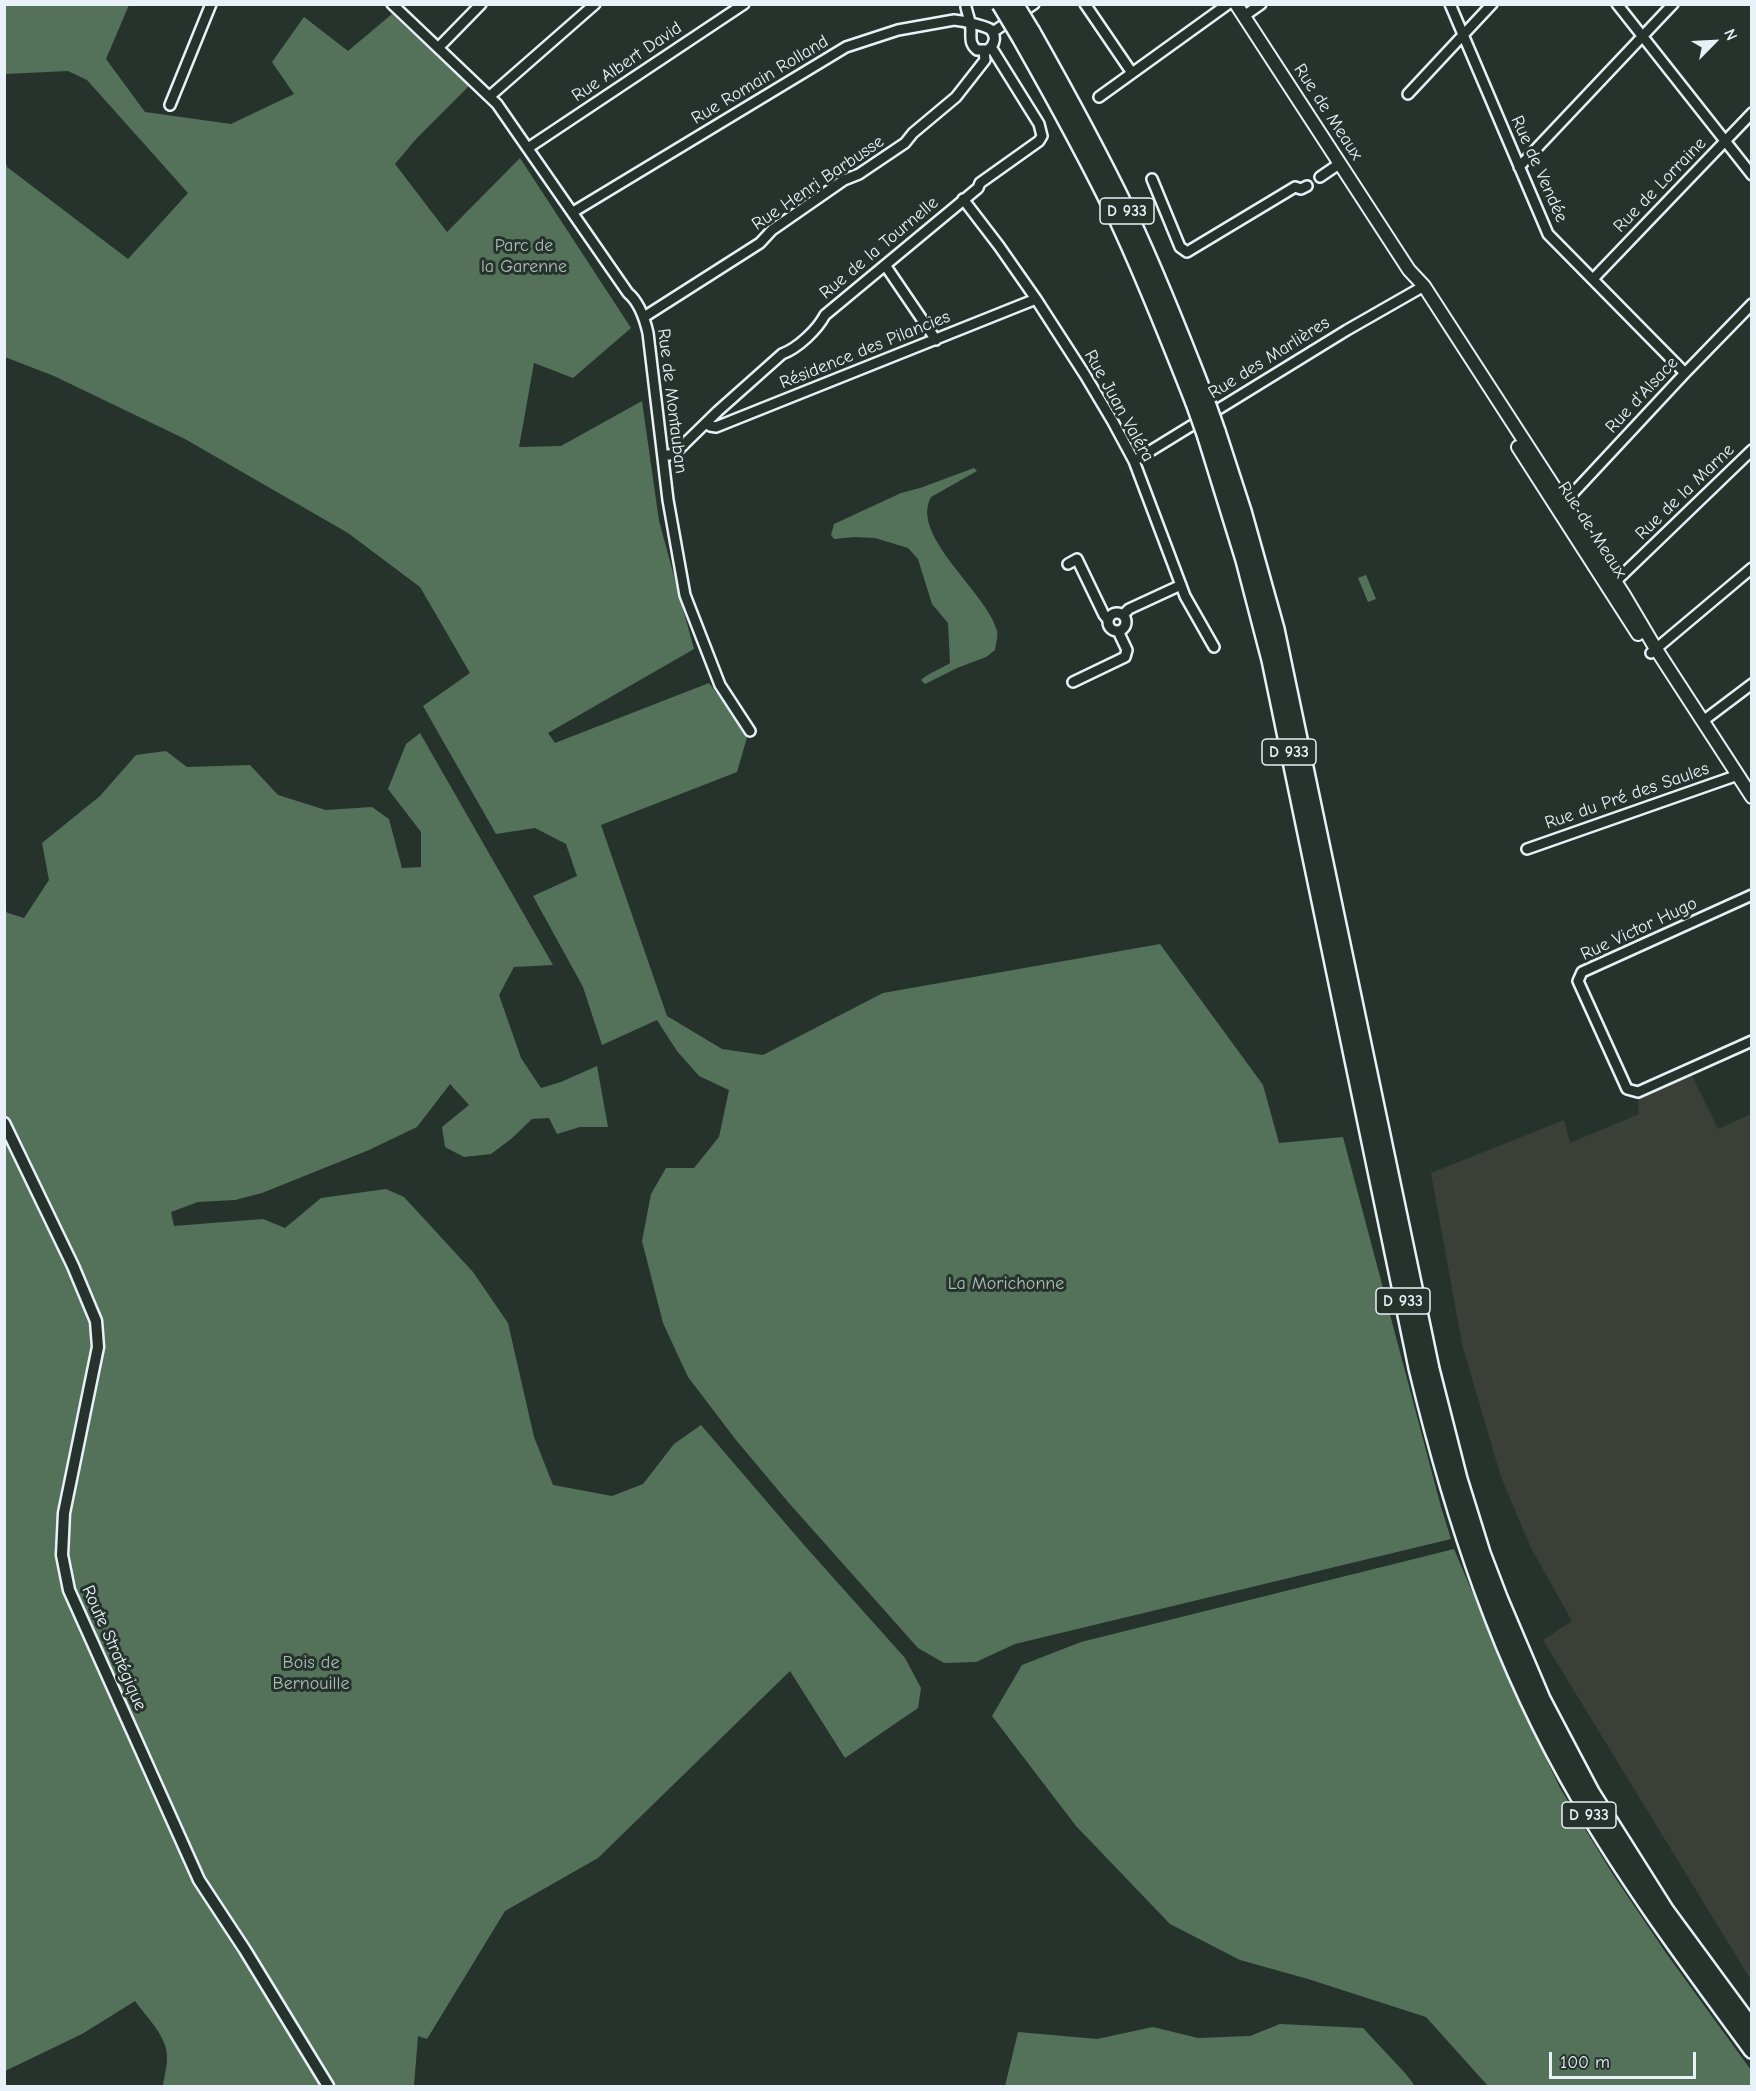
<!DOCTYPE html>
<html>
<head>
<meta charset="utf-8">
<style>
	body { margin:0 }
	#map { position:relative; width:1756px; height:2091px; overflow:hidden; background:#26332d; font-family:"Comic Neue",sans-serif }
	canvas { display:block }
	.frame { position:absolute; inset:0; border:6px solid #e8f1f8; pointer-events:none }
	.north { position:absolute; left:1684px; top:12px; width:60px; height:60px; -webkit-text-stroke:4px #26332d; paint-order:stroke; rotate:66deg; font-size:16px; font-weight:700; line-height:24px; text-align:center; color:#e8f1f8 }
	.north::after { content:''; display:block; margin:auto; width:21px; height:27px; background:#e8f1f8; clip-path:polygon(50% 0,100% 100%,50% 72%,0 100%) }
	.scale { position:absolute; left:1549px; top:2052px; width:147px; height:27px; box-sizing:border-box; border:3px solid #e8f1f8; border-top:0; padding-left:8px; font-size:18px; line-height:21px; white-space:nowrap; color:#e8f1f8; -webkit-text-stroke:4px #26332d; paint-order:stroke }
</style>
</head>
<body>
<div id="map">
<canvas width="1756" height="2091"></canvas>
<div class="frame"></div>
<div class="north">N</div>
<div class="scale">100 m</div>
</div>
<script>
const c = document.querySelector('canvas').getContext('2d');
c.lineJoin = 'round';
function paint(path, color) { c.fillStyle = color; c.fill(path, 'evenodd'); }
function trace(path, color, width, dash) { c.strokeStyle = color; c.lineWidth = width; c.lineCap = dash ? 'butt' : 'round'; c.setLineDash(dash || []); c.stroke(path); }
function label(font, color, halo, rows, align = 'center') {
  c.font = font + ' "Comic Neue",sans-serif'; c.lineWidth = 6; c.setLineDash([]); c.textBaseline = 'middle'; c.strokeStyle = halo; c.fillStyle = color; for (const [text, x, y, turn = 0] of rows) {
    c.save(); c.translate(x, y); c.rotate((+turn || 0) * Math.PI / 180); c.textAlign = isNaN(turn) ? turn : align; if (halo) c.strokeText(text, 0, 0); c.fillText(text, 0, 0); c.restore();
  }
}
paint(new Path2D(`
	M1692 1075 1718 1129 1751 1114V1980L1543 1640 1572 1621 1531 1548 1501 1477 1462 1344 1431 1173 1564 1120 1570 1143 1639 1114 1638 1099Z`), '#3a4038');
paint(new Path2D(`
	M5 5H129L106 59 145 112 231 124 294 94 272 62 304 17 348 51 392 14 469 86 416 139 395 164 447 232 520 158 631 328 573 378 534 363 519 447 561 446 642 401 659 521 694 649 548 733 555 743 709 683 748 734 737 772 601 825 667 1016 722 1049 763 1055 883 993 1160 944 1263 1085 1279 1143 1343 1137 1441 1507 1451 1539 1015 1644 976 1662 944 1663 918 1648 788 1502 736 1440 688 1377 663 1323 642 1241 651 1194 666 1168H694L719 1137 729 1090 699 1076 677 1051 657 1020 602 1045 583 987 533 896 577 876 566 844 535 828 496 834 423 706 470 673 420 587 348 533 185 439 54 376 5 357 4 157 7 167 128 259 188 193 87 80 68 71 5 74Z
	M974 468 977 471 931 497C909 536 988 593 997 631 998 636 996 644 995 650L986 657 957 668 925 684 921 680C927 674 942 668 950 663L948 623 932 604 918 559 908 548 875 538 855 537 834 539 831 535 834 524 901 493 920 488Z
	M1366 575 1376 599 1368 602 1358 578Z
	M420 733 553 965 514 967 499 995 521 1058 541 1088 561 1082 597 1066 608 1127H580L557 1134 549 1118 532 1119 511 1139 491 1154 464 1157 445 1147 442 1127 469 1105 450 1084 417 1127 369 1150 262 1193 235 1200 198 1202 171 1212 174 1226 263 1219 285 1228 321 1198 386 1189 404 1197 473 1272 508 1323 534 1437 553 1485 612 1496 643 1484 674 1444 701 1425 804 1545 905 1658 921 1688 918 1708 845 1758 790 1671 598 1858 505 1911 427 2039 418 2036 414 2086H163C164 2077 167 2068 167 2058 168 2037 147 2018 135 2001L82 2034 5 2071 4 910 8 913 24 918 49 880 42 843 100 796 136 755 166 751 187 767 250 765 278 795 326 810 372 807 389 819 402 868 421 867V832L388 789 406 744Z
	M1454 1549 1515 1693 1560 1788 1612 1873 1666 1953 1751 2070V2086H1488L1426 2017 1308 1979 1240 1960 1170 1924 1076 1826 992 1716 1022 1665 1081 1642Z
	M1280 2024 1363 2028 1405 2073 1415 2086H1005L1018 2032 1097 2039 1153 2027 1198 2038 1250 2036Z`), '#54725a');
const minor = new Path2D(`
	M392 4 497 104 628 293C639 302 645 320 648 333L668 500 685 595 720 685 750 731
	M1085 4 1132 73
	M1450 4 1548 234 1685 373
	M1617 4 1752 175
	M1244 16 1261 4
	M993 32 1034 4
	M439 47 481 4
	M1408 94 1492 4
	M490 96 595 4
	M1099 97 1228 4
	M170 105 211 4
	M528 148 744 4
	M1519 167 1673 4
	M1320 177 1339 164
	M1152 179 1180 247 1187 252 1295 187 1301 189 1307 186
	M963 199 999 246 1036 299 1085 375 1113 422 1134 461 1185 596 1214 647
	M573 212 846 47 898 30 954 20C965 21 981 25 990 29 997 36 995 44 988 50H977C967 42 973 34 970 22 969 17 967 12 966 7
	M885 265 936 340
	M1593 279 1752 113
	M644 317 760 243 772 230 844 180 859 174 905 143 913 133 956 97 985 60 984 51
	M706 423 710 426 716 427 1036 299
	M663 456 674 454 718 411 782 354C798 348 817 330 825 315L978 188 980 183 1039 141 1042 136 1039 124 991 47
	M1134 461 1347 330 1424 286
	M1562 505 1685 373 1752 304
	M1068 564 1077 559 1104 615 1108 620
	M1615 582 1752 450
	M1108 622a9 9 0 1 1 18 0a9 9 0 1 1-18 0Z
	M1123 615 1129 609 1181 585
	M1651 653 1752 568
	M1073 682 1125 657 1127 650 1118 631
	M1703 721 1752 684
	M1527 849 1738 775
	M1752 895 1582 972 1578 981 1627 1089 1638 1092 1752 1041`);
const tertiary = new Path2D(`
	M4 1123 73 1266 96 1321 98 1347 64 1513 62 1555 69 1590 199 1880 245 1950 328 2086`);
const secondary = new Path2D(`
	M1236 4 1409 270 1424 286 1624 595 1656 649 1752 797
	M1518 447 1638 634`);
const trunk = new Path2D(`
	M1032 32C1066 92 1099 153 1129 215 1157 274 1181 335 1205 397
	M1021 39C1055 99 1088 159 1118 221 1146 281 1170 342 1194 403
	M1217 431 1243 511 1276 629 1431 1369 1459 1479 1482 1553 1500 1600 1542 1699 1591 1792 1666 1911 1752 2028
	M1206 437 1244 560 1270 660 1417 1368C1454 1521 1500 1662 1580 1799 1631 1887 1692 1968 1752 2050`);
trace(minor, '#e8f1f8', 14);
trace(tertiary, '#e8f1f8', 15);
trace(secondary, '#e8f1f8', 16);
trace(trunk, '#e8f1f8', 20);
trace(minor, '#26332d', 9);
trace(tertiary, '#26332d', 10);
trace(secondary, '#26332d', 12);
trace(trunk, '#26332d', 15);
const trunkBridge = new Path2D(`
	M1000 4 1021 39
	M1015 4 1032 32
	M1205 397 1217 431
	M1194 403 1206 437`);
trace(trunkBridge, '#e8f1f8', 20, []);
trace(trunkBridge, '#26332d', 15);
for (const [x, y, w] of [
	[1127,211,54],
	[1289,752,54],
	[1403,1301,54],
	[1589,1815,54]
]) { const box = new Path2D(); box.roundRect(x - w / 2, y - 13, w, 26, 4.5); c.fillStyle = '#26332d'; c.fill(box); trace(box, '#e8f1f8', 1.5); }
label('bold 16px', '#e8f1f8', null, [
	["D 933",1127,211],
	["D 933",1289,752],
	["D 933",1403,1301],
	["D 933",1589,1815]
]);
label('18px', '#e8f1f8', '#26332d', [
	["Rue Albert David",627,62,-34],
	["Rue Romain Rolland",760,80,-31],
	["Rue de Meaux",1328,112,57],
	["Rue de Vendée",1539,169,66],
	["Rue Henri Barbusse",818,183,-34],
	["Rue de Lorraine",1660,185,-46],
	["Rue de la Tournelle",879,248,-40],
	["Résidence des Pilancies",865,350,-22],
	["Rue des Marlières",1269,358,-32],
	["Rue d'Alsace",1642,395,-47],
	["Rue de Montauban",672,401,83],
	["Rue Juan Valéra",1119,406,61],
	["Rue de la Marne",1685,492,-44],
	["Rue de Meaux",1592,530,57],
	["Rue du Pré des Saules",1627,796,-19],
	["Rue Victor Hugo",1639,929,-25],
	["Route Stratégique",114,1648,66]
]);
label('18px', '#adbeb9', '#26332d', [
	["Parc de",524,246],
	["la Garenne",524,267],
	["La Morichonne",1006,1284],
	["Bois de",311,1663],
	["Bernouille",311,1684]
]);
</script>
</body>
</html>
